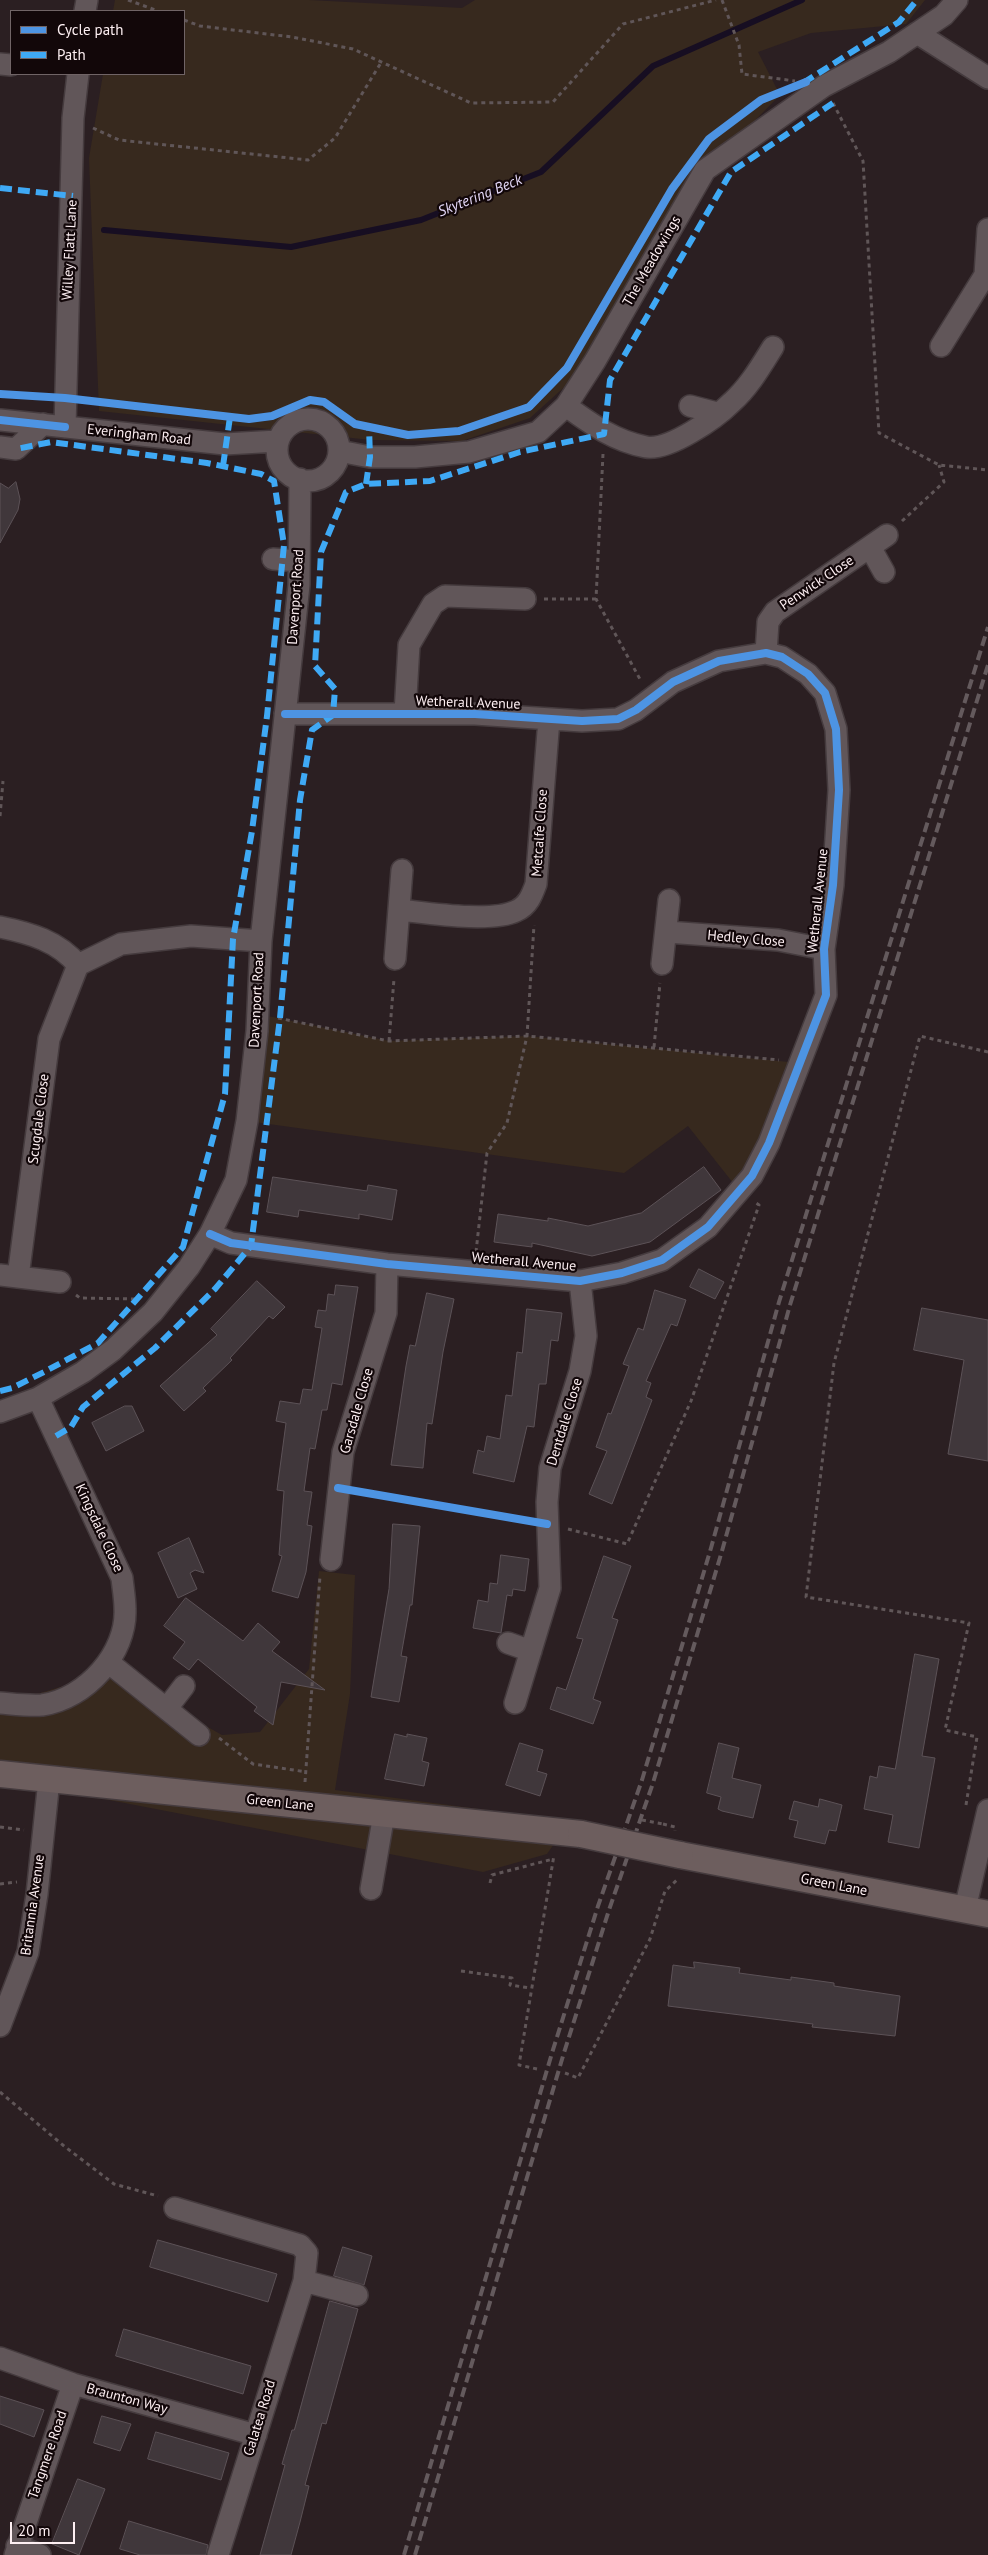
<!DOCTYPE html>
<html>
<head>
<meta charset="utf-8">
<style>
	body { margin:0 }
	#map { position:relative; width:988px; height:2555px; overflow:hidden; background:#2b1f22; font-family:"PT Sans",sans-serif }
	canvas { display:block }
	.legend { position:absolute; left:10px; top:10px; width:175px; height:65px; box-sizing:border-box; background:#120709; border:1px solid #706466; margin:0; padding:6px 9px; list-style:none; font-size:15px; color:#fdeff2 }
	.legend li { display:flex; align-items:center; gap:10px; height:25px }
	.legend b { width:25px; border:1px solid #706466 }
	.scale { position:absolute; left:10px; top:2522px; width:65px; height:22px; box-sizing:border-box; border:2px solid #fdeff2; border-top:0; padding-left:6px; font-size:15px; line-height:18px; white-space:nowrap; color:#fdeff2; -webkit-text-stroke:4px #120709; paint-order:stroke }
</style>
</head>
<body>
<div id="map">
<canvas width="988" height="2555"></canvas>
<ul class="legend">
<li><b style="height:6px;background:#4d94e3"></b>Cycle path</li>
<li><b style="height:6px;background:#3fa9f5"></b>Path</li>
</ul>
<div class="scale">20 m</div>
</div>
<script>
const c = document.querySelector('canvas').getContext('2d');
c.lineJoin = 'round';
function paint(path, color) { c.fillStyle = color; c.fill(path, 'evenodd'); }
function trace(path, color, width, dash) { c.strokeStyle = color; c.lineWidth = width; c.lineCap = dash ? 'butt' : 'round'; c.setLineDash(dash || []); c.stroke(path); }
function label(font, color, halo, rows, align = 'center') {
  c.font = font + ' "PT Sans",sans-serif'; c.lineWidth = 4.5; c.setLineDash([]); c.textBaseline = 'middle'; c.strokeStyle = halo; c.fillStyle = color; for (const [text, x, y, turn = 0] of rows) {
    c.save(); c.translate(x, y); c.rotate((+turn || 0) * Math.PI / 180); c.textAlign = isNaN(turn) ? turn : align; if (halo) c.strokeText(text, 0, 0); c.fillText(text, 0, 0); c.restore();
  }
}
paint(new Path2D(`
	M115 0H309L462 8 475 0H925L906 24 811 33 758 52 780 95 716 160 570 382 530 418 462 441 371 440 99 411 89 158 103 74H184V11H113Z
	M258 1014 389 1041 527 1036 799 1063 741 1193 688 1126 624 1173 247 1121Z
	M319 1571 355 1575 350 1694 335 1790 570 1821 547 1854 483 1872 0 1779V1695L27 1697 110 1672 222 1735 260 1732 309 1669Z`), '#37291e');
trace(new Path2D(`
	M104 230 291 247 421 220 541 172 653 66 802 0`), '#170e22', 6);
const building = new Path2D(`
	M16 482 20 499 18 510 0 543V483L8 488Z
	M704 1167 721 1190 650 1242 592 1256 532 1243V1247L494 1242 498 1214 548 1221V1218L588 1226 641 1213Z
	M273 1177 367 1191 368 1185 397 1190 392 1220 359 1214V1219L299 1210 298 1217 267 1212Z
	M699 1269 724 1282 715 1299 690 1287Z
	M257 1281 285 1307 273 1319 269 1316 230 1358 232 1360 203 1388 206 1391 184 1411 160 1386 217 1335 211 1329Z
	M336 1285 358 1287 342 1385 332 1383 327 1410H322L315 1449 310 1448 304 1491 312 1492 307 1525 312 1526 306 1572 298 1598 272 1591 282 1556 279 1555 284 1491 277 1490 286 1423 276 1421 280 1401 300 1404 303 1389 312 1390 322 1328 315 1327 318 1310 326 1311 328 1294 334 1295Z
	M655 1290 686 1300 677 1326 671 1324 646 1381 651 1383 646 1397 652 1400 612 1504 589 1494 607 1451 596 1447 608 1413 611 1414 629 1366 623 1364 638 1328 643 1330Z
	M427 1293 454 1299 443 1352 432 1424 427 1423 423 1468 391 1465 406 1366 410 1345 415 1346Z
	M922 1308 988 1320V1461L948 1454 964 1360 914 1350Z
	M527 1309 562 1313 558 1341 551 1340 546 1384H539L534 1427 527 1426 514 1482 473 1473 478 1450 484 1452 487 1436 500 1439 506 1395 512 1396 517 1352 522 1353Z
	M125 1406H132L144 1431 106 1451 92 1423Z
	M393 1524 420 1526 412 1605H410L401 1656 407 1657 399 1702 371 1697 389 1589Z
	M189 1538 204 1573 195 1570 190 1573 197 1589 178 1598 158 1553Z
	M501 1555 529 1559 525 1591 513 1589 512 1596 507 1595 501 1633 473 1628 478 1600 488 1602 490 1583 497 1584Z
	M604 1556 631 1566 612 1618 618 1620 593 1699 601 1702 593 1724 550 1709 557 1687 566 1690 583 1639 577 1638Z
	M186 1598 243 1641 258 1623 280 1642 272 1651 325 1690 281 1682 273 1725 254 1711 257 1707 198 1659 189 1670 173 1658 185 1642 164 1626Z
	M915 1654 939 1659 922 1756 935 1758 919 1848 888 1842 893 1815 864 1809 870 1776 877 1778 879 1766 895 1769Z
	M395 1734 407 1737V1734L427 1738 422 1761 429 1763 424 1786 385 1779Z
	M520 1743 543 1750 537 1771 547 1774 540 1796 506 1785Z
	M719 1743 739 1748 732 1778 761 1785 753 1818 722 1811 718 1809 721 1797 707 1793Z
	M820 1799 842 1805 836 1831 829 1830 825 1844 794 1837 798 1821 789 1819 794 1801 818 1807Z
	M694 1962 740 1968 739 1973 791 1980V1977L834 1983V1986L900 1996 895 2036 812 2027 813 2024 668 2006 673 1965 694 1968Z
	M158 2240 277 2274 268 2302 150 2267Z
	M343 2247 372 2256 364 2285 334 2276Z
	M330 2301 358 2309 326 2424 322 2423 305 2485 309 2486 300 2522 291 2555H260L285 2465 282 2464 292 2430H294Z
	M124 2329 251 2366 243 2394 116 2356Z
	M0 2396 44 2410 34 2437 0 2424Z
	M102 2416 131 2424 120 2451 94 2443Z
	M156 2432 229 2453 221 2480 148 2459Z
	M78 2479 105 2489 79 2555 52 2544Z
	M129 2521 208 2545 206 2555H140L120 2549Z`);
paint(building, '#40373b');
trace(building, '#5c5257', 1);
const minor = new Path2D(`
	M85 11 87 0
	M917 33 988 78
	M0 64 11 65
	M941 346 985 275 988 229
	M566 406C591 424 614 441 646 447 669 451 716 418 732 402 749 387 761 366 773 347
	M690 406 717 413
	M277 450a31 31 0 1 1 62 0a31 31 0 1 1-62 0Z
	M0 420 225 444 278 441
	M65 427 73 118 78 74
	M0 447 16 449 43 424
	M339 451 370 457H415L469 452 538 432 566 406 595 361 705 170 824 86 889 52 944 15 957 0
	M870 547 884 572
	M273 559 299 561
	M766 653 768 622 775 612 887 535
	M405 713 409 645 433 604 445 596 525 599
	M399 910C428 913 491 923 516 911 528 906 532 895 536 884L549 719
	M0 927C30 933 58 941 78 965
	M667 932 778 940 824 949
	M395 959 402 870
	M662 964 669 900
	M210 1234 231 1243 387 1264 580 1281 622 1273 662 1260 708 1227 752 1176 769 1143 826 995 824 949 833 885 839 790 836 729 825 693 808 674 782 657 766 653 719 661 673 682 636 710 618 719 582 721 475 714H285
	M0 1275 60 1282
	M18 1277 49 1039 78 965 121 944 191 936 261 941
	M0 1412 38 1398 83 1372 113 1350 153 1312 189 1267 210 1234 236 1180 247 1121 257 1031 261 941 299 585 300 479
	M331 1560 343 1452 386 1313 387 1264
	M508 1643 531 1651
	M108 1662 199 1735
	M0 1703C13 1704 29 1706 42 1705 86 1699 127 1653 125 1609 125 1599 123 1588 122 1578L38 1398
	M515 1703 550 1588 547 1502 550 1468 580 1371 586 1336 580 1281
	M167 1708 184 1686
	M371 1889 384 1814
	M965 1909 988 1810
	M0 2026 28 1952 37 1894 49 1780
	M175 2208 300 2245 307 2253 304 2281 218 2555
	M304 2281 357 2295
	M0 2358 73 2384 256 2435
	M17 2546 40 2555
	M15 2555 73 2384`);
const major = new Path2D(`
	M0 1774 581 1834
	M680 1855 988 1914`);
trace(minor, '#453b3e', 24);
trace(major, '#453b3e', 29);
trace(new Path2D(`
	M128 0 158 11
	M722 0 739 45 742 74 795 81
	M184 20 200 26 292 37 353 49 471 103 553 102 623 24 716 0
	M833 103 863 161 879 433 939 465 988 470
	M93 128 119 140 308 160 335 138 382 61
	M603 454 596 599 641 681
	M902 521 944 482 939 465
	M544 599H596
	M0 816 3 781
	M278 1018 389 1041 527 1036 779 1060
	M389 1041 394 979
	M654 1047 660 983
	M476 1252 487 1153 507 1123 527 1036 534 925
	M76 1295 80 1298 136 1299
	M568 1529 627 1544 691 1401 759 1205 756 1203
	M219 1738 253 1764 307 1772
	M305 1782 320 1576
	M966 1805 977 1737 945 1730 969 1623 806 1597 834 1363 920 1036 988 1052
	M663 1824 675 1827V1831
	M0 1827 24 1830
	M490 1883 492 1875 553 1859
	M0 1884 17 1882
	M461 1971 512 1978 510 1985 530 1988
	M537 2069 519 2065 554 1855
	M565 2073 578 2078 650 1939 665 1891 678 1879
	M0 2092 64 2146 114 2184 158 2196`), '#605658', 3, [4, 4]);
trace(minor, '#615659', 21);
trace(major, '#6d5e5e', 26);
trace(new Path2D(`
	M404 2555 552 2053 598 1906 642 1780 711 1548 779 1302 988 627
	M415 2555 563 2056 609 1910 653 1783 722 1551 790 1305 988 665`), '#645a5d', 4, [10, 5]);
const majorBridge = new Path2D(`
	M581 1834 680 1855`);
trace(majorBridge, '#453b3e', 29, []);
trace(new Path2D(`
	M642 1820 663 1824`), '#605658', 3, [4, 4]);
trace(majorBridge, '#6d5e5e', 26);
trace(new Path2D(`
	M803 83 899 22 917 0
	M0 188 73 196
	M223 466 230 417
	M366 484 370 457 369 427
	M0 1391 12 1388 44 1372 98 1343 183 1247 225 1094 233 939 252 831 267 716 284 545 274 481 261 474 207 463 51 442 16 449
	M56 1436 71 1427 83 1407 155 1348 215 1289 251 1246 280 1018 300 800 312 730 333 715 335 689 315 666 321 552 346 492 366 484 430 481 520 452 604 434 610 380 731 172 833 103`), '#3fa9f5', 6, [12, 6]);
trace(new Path2D(`
	M0 394 65 398 249 419 272 416 310 400 324 402 355 424 408 435 459 431 529 407 567 368 672 189 709 139 761 100 806 82
	M0 420 65 427
	M210 1234 231 1243 387 1264 580 1281 622 1273 662 1260 708 1227 752 1176 769 1143 826 995 824 949 833 885 839 790 836 729 825 693 808 674 782 657 766 653 719 661 673 682 636 710 618 719 582 721 475 714H285
	M338 1488 547 1524`), '#4d94e3', 8);
label('14px', '#fdeff2', '#120709', [
	["Willey Flatt Lane",70,250,-87],
	["The Meadowings",652,261,-60],
	["Everingham Road",139,435,6],
	["Penwick Close",817,583,-34],
	["Davenport Road",296,597,-86],
	["Wetherall Avenue",468,703,2],
	["Metcalfe Close",540,833,-86],
	["Wetherall Avenue",818,901,-84],
	["Hedley Close",746,939,5],
	["Davenport Road",257,1000,-87],
	["Scugdale Close",39,1119,-83],
	["Wetherall Avenue",524,1262,5],
	["Garsdale Close",357,1411,-74],
	["Dentdale Close",565,1422,-73],
	["Kingsdale Close",99,1528,65],
	["Green Lane",280,1803,6],
	["Green Lane",834,1885,11],
	["Britannia Avenue",33,1905,-82],
	["Braunton Way",127,2399,15],
	["Galatea Road",260,2418,-73],
	["Tangmere Road",48,2455,-71]
]);
label('italic 15px', '#e3d7f7', '#120709', [
	["Skytering Beck",480,196,-22]
]);
</script>
</body>
</html>
